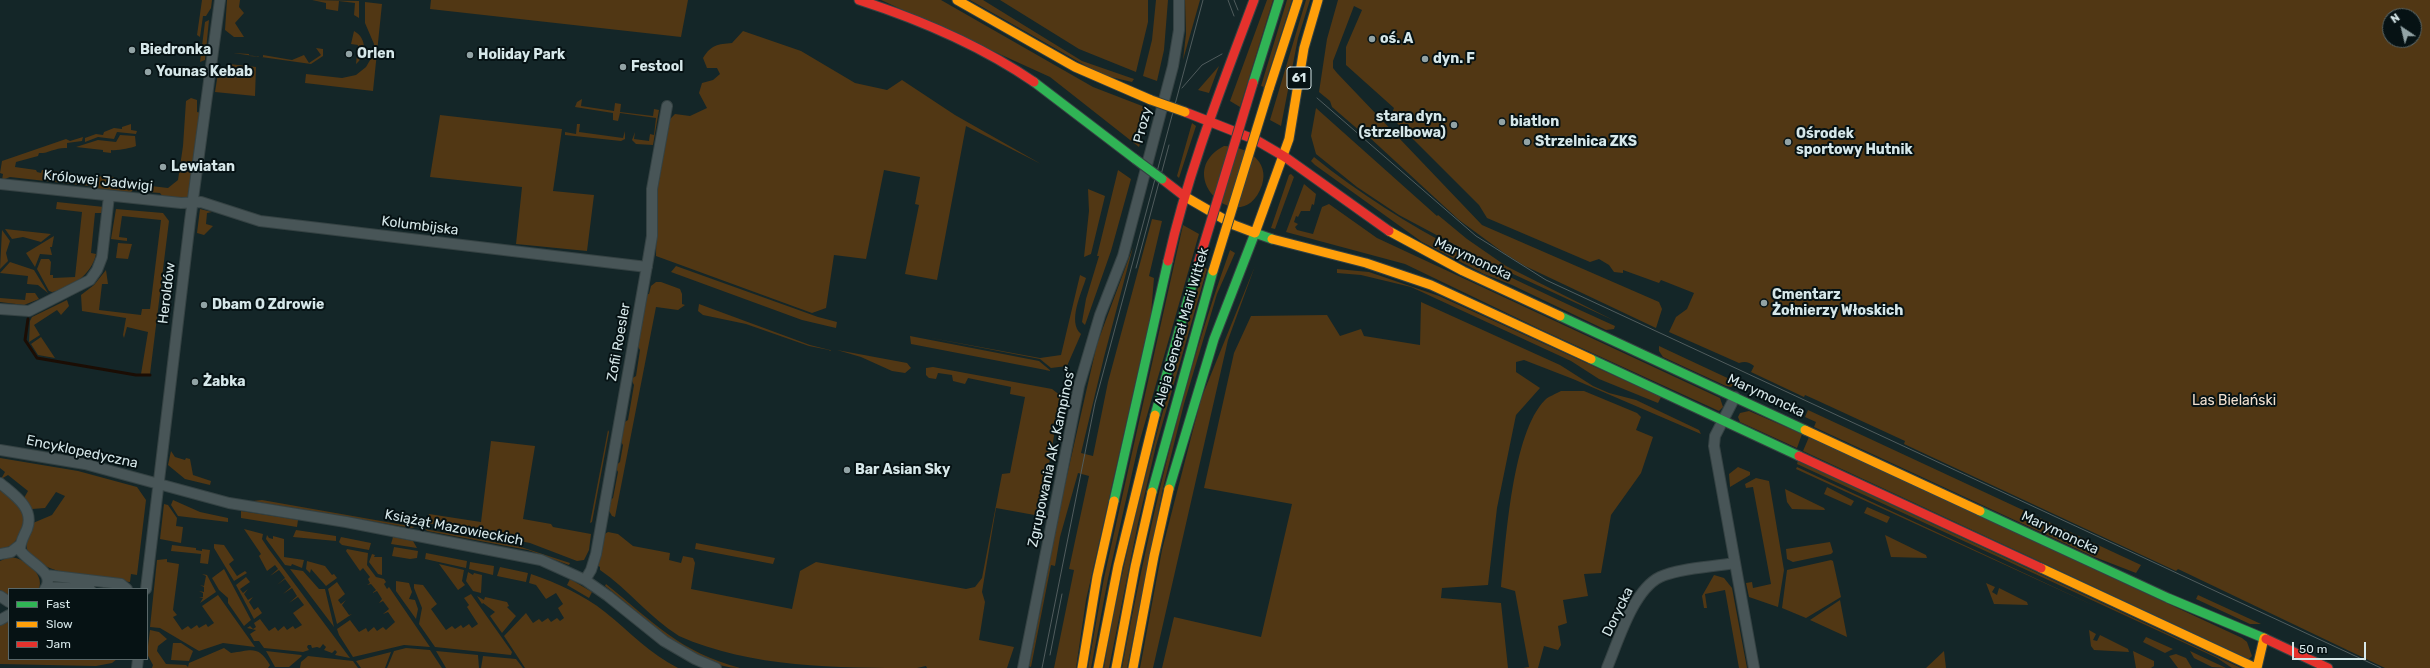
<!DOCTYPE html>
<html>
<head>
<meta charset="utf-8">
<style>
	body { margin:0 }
	#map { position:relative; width:2430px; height:668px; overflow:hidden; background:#142628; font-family:Rubik,sans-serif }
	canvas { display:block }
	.legend { position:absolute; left:8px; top:588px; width:140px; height:72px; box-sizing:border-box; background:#061214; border:1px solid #596769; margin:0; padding:5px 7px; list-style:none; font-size:12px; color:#d6e7e9 }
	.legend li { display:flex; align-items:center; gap:8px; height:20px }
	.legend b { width:20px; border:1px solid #596769 }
	.north { position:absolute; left:2382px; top:8px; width:40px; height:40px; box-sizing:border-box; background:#061214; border:1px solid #596769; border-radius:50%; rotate:325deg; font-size:11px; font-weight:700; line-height:16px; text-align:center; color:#d6e7e9 }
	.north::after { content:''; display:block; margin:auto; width:14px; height:18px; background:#92a3a5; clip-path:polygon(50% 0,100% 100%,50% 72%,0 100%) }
	.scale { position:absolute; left:2292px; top:642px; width:74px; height:18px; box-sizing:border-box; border:2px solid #d6e7e9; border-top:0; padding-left:5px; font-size:12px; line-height:14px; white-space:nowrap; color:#d6e7e9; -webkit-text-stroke:3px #061214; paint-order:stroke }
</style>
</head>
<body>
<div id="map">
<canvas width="2430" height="668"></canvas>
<ul class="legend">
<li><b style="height:5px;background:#30b455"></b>Fast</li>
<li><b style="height:5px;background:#ff9f0a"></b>Slow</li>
<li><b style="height:5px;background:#e5322d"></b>Jam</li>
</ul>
<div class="north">N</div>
<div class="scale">50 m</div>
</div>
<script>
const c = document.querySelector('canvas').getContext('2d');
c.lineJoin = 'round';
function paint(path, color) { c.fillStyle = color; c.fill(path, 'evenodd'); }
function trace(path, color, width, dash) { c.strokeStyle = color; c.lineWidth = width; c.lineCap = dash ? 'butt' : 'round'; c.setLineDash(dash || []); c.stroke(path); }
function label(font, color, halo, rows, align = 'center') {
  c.font = font + ' Rubik,sans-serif'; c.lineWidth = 4; c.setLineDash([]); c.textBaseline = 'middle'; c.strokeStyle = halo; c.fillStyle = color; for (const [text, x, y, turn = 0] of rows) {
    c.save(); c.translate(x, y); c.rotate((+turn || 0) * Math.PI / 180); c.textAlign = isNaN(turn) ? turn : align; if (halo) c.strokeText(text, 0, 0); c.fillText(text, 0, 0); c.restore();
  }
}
paint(new Path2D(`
	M202 0H212L211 8 206 16H203L200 37 197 35Z
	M227 0H240L239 7 244 13 235 23 244 37H234L225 30Z
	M312 0 359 1V18L354 15 355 3 339 1 338 11 326 9V3Z
	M431 0H688L681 37 430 9Z
	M881 0H941L1093 87 1150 109 1139 147 1050 77Z
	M970 0H983L1082 61 1134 79 1132 82 1102 75Z
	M1000 0H1148V22L1136 72 1079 49Z
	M1156 0H1168L1164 50 1157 81 1143 76 1152 40Z
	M1185 0H1200L1183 60 1186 34Z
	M1267 0H1273L1240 107 1230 101Z
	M1287 0H1292L1264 87 1261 86Z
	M1306 0H1310L1298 38 1281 126 1270 120Z
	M1338 0H2430V668H2385L2178 569 2176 571 1904 444 1905 441 1814 399 1805 395 1804 397 1751 372 1754 366C1749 362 1745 361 1739 363L1669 332 1676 317 1687 309 1694 293 1661 280 1659 283 1623 270V273L1614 272 1609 265 1599 259 1590 262 1487 218 1479 205 1395 121 1390 118 1394 108 1346 65V47L1362 10 1354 6 1333 61V68L1337 73 1482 225 1659 302 1662 309 1656 328 1525 266 1504 253 1459 220 1369 137 1368 138 1332 107 1330 101 1319 92 1327 39ZM2390 16H2414V40H2390Z
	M365 2 382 4 373 91 305 83 306 74 342 78 356 75 366 67 373 55 374 44 365 23Z
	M209 20 205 60 200 62 205 22Z
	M354 31C367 38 367 55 356 64L358 45 351 44Z
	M743 31 801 51 855 83 887 90 902 80 955 115 1041 164 966 126 937 280 905 274 919 205 915 204 920 177 884 170 866 259 834 255 826 308 812 313 656 256 657 189 670 119 675 114 690 116 707 108 699 93 702 83 713 80 720 74 717 68H707L703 58C711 45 718 44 732 43Z
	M316 48 323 49V56L311 64 233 53 249 54V56L263 57V55L292 60 304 55 309 63 321 55Z
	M229 64 256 67 255 96 215 92 218 73 229 67Z
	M1219 66 1209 93 1198 90Z
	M191 98 197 100V112L201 113 189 196 184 199 163 197 160 193 148 192 151 186 168 188 178 180 183 146 186 101Z
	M582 99 581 106 614 111 615 103 621 104 620 112 653 116 654 109 659 110 653 145 636 144 632 140 635 132 634 139 649 141 650 134 654 135 656 118 620 113 618 121 613 120V113L575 107 577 102Z
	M1316 108 1437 216 1438 215 1467 239 1506 266 1615 321 1487 262 1399 215 1357 187 1316 154 1311 136Z
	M440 115 562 129 553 191 594 195 587 251 516 244 522 187 430 177Z
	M1192 123 1196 126 1179 178 1177 176Z
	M131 124V130L137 131 136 134 117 132 114 139 98 137 85 142V138L96 134 103 135 104 132 114 128 122 129V127Z
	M577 124H580L579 132 623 138 625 131V139L621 141 565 135V132L576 134Z
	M120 135 135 136 136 146C131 148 117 151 111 150V153L103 152V150L76 147 98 140 116 142Z
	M83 137 82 141 67 143V148C56 147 47 154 39 153L38 156 16 162 15 167 36 170 37 172 41 173 42 170 60 172V175H68L69 173 95 178V176L114 177 113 180 143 185 144 191 133 190 129 194 94 190 90 186 10 177 2 180 3 174 0 173 2 161 66 139 70 141Z
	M1224 146C1246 146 1270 161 1262 185 1243 242 1169 175 1224 146Z
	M1314 157C1404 230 1510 278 1615 326L1614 329 1606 330 1512 285 1484 274 1422 242 1315 165 1311 161Z
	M1118 170 1131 179 1111 251 1085 325 1082 322 1086 299 1099 256H1097Z
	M1291 174 1294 177 1275 229 1271 228 1289 175Z
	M1304 184 1316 194 1314 205 1312 204 1310 211H1301L1298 217 1296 216 1294 222 1298 224 1295 227 1297 230 1313 234 1322 207 1329 204 1377 238 1720 398 1723 407 1719 411 1542 330 1405 264 1286 232Z
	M1088 189 1105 196 1091 254 1084 257 1089 211Z
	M57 202 104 207 103 213H95L91 253 96 254C92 274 72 288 52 292L49 291 37 269 41 259H49L51 262 50 275H53V278L75 277 82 212 56 209Z
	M116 209 163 213 169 221 150 374H141L148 332 127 327 124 338 123 335 126 318 82 311 81 295 94 285 106 270 108 284H102L99 310 141 315 142 309H150L161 220 122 216 119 237 127 238V241L111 239Z
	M200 209 212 212 207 213 206 224 213 226 204 235 197 233Z
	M1152 219 1162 221 1149 276 1154 278 1151 314 1086 600 1076 668H1054L1074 570 1069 569 1089 476 1078 473 1060 537 1055 566 1051 565 1031 667 1029 666 1063 493 1097 344 1133 247 1104 357 1081 453 1093 456 1108 382Z
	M1183 225 1199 234 1138 447 1108 579 1091 668H1088L1104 578Z
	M5 229 51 234 41 242 23 237 12 239Z
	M2 230 10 241 6 253 8 261 0 269Z
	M54 236 52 247H50L52 255 40 254 35 267 26 253Z
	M118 243 132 244 128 259 116 258Z
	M1230 250 1235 253 1217 294 1184 404 1163 488 1127 668H1122C1149 526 1181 386 1230 250Z
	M10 262 34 270 48 293 38 285 27 284 28 276 0 273Z
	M676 266 818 317 837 322 836 328 802 320 671 272Z
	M1255 266 1228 340 1153 668H1140L1162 550 1201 399Z
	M1204 267 1207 269 1156 446 1138 523 1109 668H1104C1127 532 1166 399 1204 267Z
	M1337 269 1369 272 1439 296 1661 397 1658 403 1599 379 1571 361 1411 287 1361 275 1337 273Z
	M1080 275 1086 278C1082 292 1067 322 1081 334L1067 366 1051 368 1040 359 926 337 1040 358 1061 355Z
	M656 282H661L680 289 682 294V304L685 305 678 310 656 307 615 517 612 516 608 509 609 501 613 498 618 472 615 466 620 462 623 445 620 440 623 423 628 420 634 385 631 379 636 376 640 350 637 345 647 294H649L651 286Z
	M26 293H35L39 299 24 305 0 302V298L25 300Z
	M67 300 69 306 61 315 57 310 34 325 40 335 29 342 30 321 32 317Z
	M1421 302 1560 365 1593 386 1609 393 1636 400 1699 430 1701 434 1573 379 1524 360 1516 362V372L1540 388 1516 415 1497 508 1488 585 1442 588 1441 598 1501 603 1508 668H1162L1174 617 1261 637 1292 504 1204 488 1234 353 1251 316 1327 315 1340 336 1361 329 1364 336 1420 345Z
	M699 304 810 345 834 351 809 346 746 324 703 315 698 311Z
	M910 336 1039 361 1051 371 911 344Z
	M41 337 55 358 38 355 31 344Z
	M1659 346 1736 382 1731 387 1726 386 1663 357 1659 351Z
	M837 350 907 363 911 368 905 373 892 371 861 357Z
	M933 367 1052 389 1061 396 1040 516 996 508 982 592 985 602 979 640 1014 647 1007 668H927L926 666 917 668C837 668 751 668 679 636 650 618 628 589 600 570V567L597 565 603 535 608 532 618 534 633 546 670 553 669 560 681 563 683 556 693 558 695 563 691 589 792 609 800 571 816 562 966 589 975 587 982 578 1002 474 1010 473 1025 397 1010 394 1011 387 968 378 965 384 953 381 952 375 938 373 936 379 929 378 926 375V368Z
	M1561 391H1584L1637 413 1641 417 1636 430 1653 437 1641 473 1611 515 1601 573 1584 574 1588 596 1563 600 1567 623 1558 626 1561 645 1558 650 1544 646 1538 668H1523L1529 667 1515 591 1501 587C1506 541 1512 433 1545 400 1549 396 1556 394 1561 391Z
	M1808 410 2141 565 2136 573 2092 556 1814 427 1816 422 1805 417Z
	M1749 411 1802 434 1797 448 1740 422 1738 417 1740 413Z
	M608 430 609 432 592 522 590 523Z
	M1809 437 2242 638 2247 642 2252 656 2249 659 1803 451Z
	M491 441 535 446 523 519 551 524 553 527 591 534 589 550 584 560 577 561 530 543 427 523 429 514 481 522Z
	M171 451 175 457 185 460 186 458 190 459 193 475 211 481 210 485 185 479 168 465Z
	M0 458 78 471 137 487 146 500 137 575 131 574 130 582C107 579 35 576 27 549 25 541 31 530 33 523L52 515 65 496 56 492 45 508 32 509 24 498 28 491 8 475 1 479 5 472 0 468Z
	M1798 461 2241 668H2232L2217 658 1797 464Z
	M1738 467 1750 472V475L1730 487 1729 474Z
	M1797 467 2099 608 1796 469Z
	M1756 478 1769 481 1784 570 1778 607 1749 597 1746 583 1752 582 1753 588 1771 584 1753 487 1746 488 1745 484Z
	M1827 487 1854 501 1851 506 1824 494Z
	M0 489 22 509 25 523C20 534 15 549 0 548Z
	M1785 489 1824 508 1825 510 1792 509 1787 502Z
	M173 500 200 512 228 518V522L178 516 171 505Z
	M262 500 415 527 412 528 252 501Z
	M164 504 168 505 177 518 176 526 183 527 181 543 160 539Z
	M1867 507 1890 517 1887 523 1864 513Z
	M241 511 298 520 297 527 241 518Z
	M244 529 263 534 262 539 268 548 350 658 335 655 337 652 335 650 332 653 324 650 326 647 323 644 320 648 317 647 312 648 311 645H308L307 647 309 650 303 652 264 648 259 641H254L250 634 256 630 247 628 250 626 253 629 256 627 254 623 260 619 269 631 275 627 278 631 284 626 287 630 293 626 295 629 302 625 293 613 304 605 298 597 289 603 297 596 292 588 283 594 291 587 285 579 277 585 285 578 279 570 270 576 278 569 275 565 267 571 259 556 261 554Z
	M425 529 521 547 570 563 569 565 528 550 427 531Z
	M296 530 336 536V541L293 537Z
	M267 535 269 538 273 539V536L284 539V557L304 560 302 568 292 564 291 566 285 565 266 539Z
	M1885 535 1926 555 1927 558 1891 557Z
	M341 537 371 543 369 550 342 545 339 542Z
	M393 537 413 541 417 548 391 544Z
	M1830 542 1833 552 1831 554 1793 562 1787 559 1786 549Z
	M696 543 775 558 773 564 695 549Z
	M214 544 224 545 234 560 229 564 237 576 245 571 247 573 234 581 214 548Z
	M172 545 196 548V550L202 551V549L210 550 208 564 200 563 201 554 171 551Z
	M394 547 418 551 417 558 410 559 392 556Z
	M347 549 368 553 367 565 376 577 384 579 386 582 384 584 387 589 389 587 430 647 404 645 353 657 339 635 337 629 350 620 359 632 366 628 368 632 374 627 377 631 383 627 386 630 395 622 388 612 383 614 389 609 383 601 379 603 382 599 377 591 372 593 376 590 371 584 367 585 370 583 368 579 370 577 363 568 360 571 346 551Z
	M426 553 467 561 466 568 425 559Z
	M372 554 375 555 374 557H382V575L378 574 369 562Z
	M9 557C23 557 45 573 39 589H9V597L0 592V561Z
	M167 559V562L179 564 173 610 177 615 173 617 182 630 188 626 191 629 197 625 199 628 206 624 208 627 214 623 202 606 218 595 255 647 223 643 199 651 160 628 150 627 157 560Z
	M1831 560 1833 561 1841 597 1806 618 1782 608 1787 570Z
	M307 561 325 566 332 575 334 574 337 578 326 586 311 569 310 573 306 569Z
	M470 562 494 566 493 575 469 569Z
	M439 564 464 570 462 581 465 585 458 590Z
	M500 567 528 573 526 582 497 576Z
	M224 569 251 620 244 626 228 603V598L219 590 212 578Z
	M290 569 303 571 319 589H325L334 627Z
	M468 572 473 575 474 573 482 575 481 593 473 591 466 581Z
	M202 574 207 575 216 592 200 603 203 598 199 597H203V593L199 591 204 592V587L200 585 204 586 206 576Z
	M531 574C557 583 584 595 605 612 629 631 650 654 678 668H525L504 636 526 613 533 623 539 619 542 622 548 618 551 622 557 618 560 621 564 618 558 608 563 604 556 593 546 599 536 585 529 583Z
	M1714 575 1724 578 1732 588 1747 668H1739L1725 590 1705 594 1707 608H1704L1702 596Z
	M246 577 250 582 240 589 243 593 248 589 244 594 248 600 253 597 249 602 254 610 258 607 262 613 254 619 236 585Z
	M570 579 592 592 589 598 567 585Z
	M396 581 409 583 412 592 409 599 415 600 418 609 416 619 396 591Z
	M337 582 345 594 338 600 341 604 346 600 342 605 349 615 352 614 337 624 328 589Z
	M1986 583 1995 587 1992 592 1997 595 1999 588 2027 602 2028 605 1994 604Z
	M414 584 423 585 437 604 431 609 446 630 452 626 455 629 461 625 463 628 469 624 472 628 478 624 467 607 469 605 464 598 471 594 512 652 511 655 435 647 419 624 422 608 414 588Z
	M606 584C653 622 680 652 740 668 692 668 641 613 605 586Z
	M2198 595 2261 624H2250L2196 599Z
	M477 596 484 600 485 597 507 602 509 606 507 607 516 616 502 633 490 616 495 612 483 603 482 604Z
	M1840 600 1847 637 1810 620Z
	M9 619V659H117L112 663 96 666 0 664V625Z
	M150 630 159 632 167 639 158 646 157 651 166 664 186 665 188 667 189 663 224 648 231 653C252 650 258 645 270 665L268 668H152L153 665 147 654Z
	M2089 630 2096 634 2093 640 2097 641 2100 635 2128 649 2129 652 2094 650 2091 646Z
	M2146 637 2173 649 2165 653 2143 642Z
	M173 643H181L193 651 189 661 171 660Z
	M406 648 430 650 442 668H387L394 651Z
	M266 651 301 655 302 656 289 667H275Z
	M436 651 478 655 479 668H446Z
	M1944 651 1946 668H1926Z
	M2133 651 2154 661V666L2151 668H2136Z
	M2190 651 2226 668 2212 667 2194 658Z
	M391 652 385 668H361L356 661Z
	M2176 654 2186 658 2192 668H2178L2169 656Z
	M308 656 353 661 358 668H300L301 662Z
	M483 656 516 659 523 668H481Z`), '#513714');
trace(new Path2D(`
	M28 319 25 340 37 358 136 375H150`), '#1b0d04', 3);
const street = new Path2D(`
	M0 184 181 203 201 202 260 221 647 267
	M0 309 29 311 90 280 97 270 102 257 109 196
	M1735 397 1715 436 1714 446 1754 668
	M0 450 85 464 229 503 346 522 541 560 585 580 608 596 664 641 695 659 716 668
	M0 483C14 495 35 508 27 529 24 536 20 542 20 550 27 562 57 572 45 589
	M0 554 11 552 20 545
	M46 575 121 584 127 589
	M585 580 591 570 596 554 648 260 652 236V189L667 106
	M47 587 90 589
	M146 589 190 221 220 0
	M0 596 9 602
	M0 620 9 615
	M137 668 138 659
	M1023 668 1079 386 1100 315 1123 256 1173 66 1179 30V0
	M1607 668C1618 642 1633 590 1660 577 1679 568 1713 567 1734 563`);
const fast = new Path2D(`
	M1034 82 1135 159
	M1253 83 1279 0
	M1560 316 1805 430
	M1591 359 1799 456
	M1155 415 1198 264
	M1169 489 1214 339 1255 233 1272 239
	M1152 492 1213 271
	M1114 501 1168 261
	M1980 511 2168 598 2266 639`);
const slow = new Path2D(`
	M957 0 1075 67 1151 100
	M1269 89 1298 0
	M1184 196 1234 225 1255 233 1289 139 1304 48 1318 0
	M1389 231 1463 271 1560 316
	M1272 239 1366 263 1431 285 1591 359
	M1805 430 1980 511
	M2041 568 2256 668
	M1082 668 1097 577 1114 501
	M1098 668 1118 566 1155 415
	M1116 668 1135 567 1152 492
	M1133 668 1154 556 1169 489
	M2257 668 2264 638`);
const jam = new Path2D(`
	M859 0C921 20 980 45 1034 82
	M1185 112 1208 121
	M1208 121 1256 140 1285 157 1389 231
	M1162 179 1184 196
	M1168 261C1188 171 1222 86 1254 0
	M1799 456 2041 568
	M2266 639 2328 668`);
trace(street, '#354243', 12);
trace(fast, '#354243', 11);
trace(slow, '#354243', 11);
trace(jam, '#354243', 11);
trace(street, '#485557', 10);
trace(fast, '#30b455', 9);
trace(slow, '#ff9f0a', 9);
trace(jam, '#e5322d', 9);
trace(new Path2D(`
	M1228 0 1234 16
	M1234 0 1238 10
	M1182 88 1202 65 1222 54
	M1317 98 1476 236 1546 280 2381 668
	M1136 268 1169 145
	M1050 655 1062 594
	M1042 668 1095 403 1203 0`), '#505c5d', 1);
const fastBridge = new Path2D(`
	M1135 159 1162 179`);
const slowBridge = new Path2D(`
	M1151 100 1185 112
	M1213 271 1269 89`);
const jamBridge = new Path2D(`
	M1198 264 1253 83`);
trace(fastBridge, '#354243', 11, []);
trace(slowBridge, '#354243', 11, []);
trace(jamBridge, '#354243', 11, []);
trace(fastBridge, '#30b455', 9);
trace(slowBridge, '#ff9f0a', 9);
trace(jamBridge, '#e5322d', 9);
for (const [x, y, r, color] of [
	[1372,39,4,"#92a3a5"],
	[132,50,4,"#92a3a5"],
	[349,54,4,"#92a3a5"],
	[470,55,4,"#92a3a5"],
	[1425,59,4,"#92a3a5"],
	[623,67,4,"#92a3a5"],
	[148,72,4,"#92a3a5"],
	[1502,122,4,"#92a3a5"],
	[1454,125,4,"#92a3a5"],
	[1527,142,4,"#92a3a5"],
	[1788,142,4,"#92a3a5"],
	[163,167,4,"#92a3a5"],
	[1764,303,4,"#92a3a5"],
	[204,305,4,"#92a3a5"],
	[195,382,4,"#92a3a5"],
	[847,470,4,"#92a3a5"]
]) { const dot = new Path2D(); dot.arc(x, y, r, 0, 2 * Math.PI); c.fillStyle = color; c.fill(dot); trace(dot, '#061214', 1.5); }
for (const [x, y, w] of [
	[1299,78,24]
]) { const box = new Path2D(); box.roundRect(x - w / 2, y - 11, w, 22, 3); c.fillStyle = '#061214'; c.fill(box); trace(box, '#d6e7e9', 1); }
label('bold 13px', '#d6e7e9', null, [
	["61",1299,78]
]);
label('bold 14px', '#d6e7e9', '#061214', [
	["oś. A",1380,39],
	["Biedronka",140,50],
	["Orlen",357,54],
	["Holiday Park",478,55],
	["dyn. F",1433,59],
	["Festool",631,67],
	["Younas Kebab",156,72],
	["stara dyn.",1446,117,"right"],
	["(strzelbowa)",1446,133,"right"],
	["biatlon",1510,122],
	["Ośrodek",1796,134],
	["sportowy Hutnik",1796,150],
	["Strzelnica ZKS",1535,142],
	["Lewiatan",171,167],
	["Cmentarz",1772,295],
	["Żołnierzy Włoskich",1772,311],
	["Dbam O Zdrowie",212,305],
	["Żabka",203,382],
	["Bar Asian Sky",855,470]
], 'left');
label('14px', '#d6e7e9', '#061214', [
	["Prozy",1143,125,-75],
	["Królowej Jadwigi",98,181,6],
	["Kolumbijska",420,226,7],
	["Marymoncka",1473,259,25],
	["Heroldów",167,293,-83],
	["Aleja Generał Marii Wittek",1182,327,-74],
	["Zofii Roesler",619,342,-80],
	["Marymoncka",1766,396,25],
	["Encyklopedyczna",82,452,12],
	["Zgrupowania AK „Kampinos”",1052,457,-78],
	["Książąt Mazowieckich",454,528,11],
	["Marymoncka",2060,533,25],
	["Dorycka",1618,612,-64]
]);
label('14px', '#f2e0cf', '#061214', [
	["Las Bielański",2234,401]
]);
</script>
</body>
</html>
